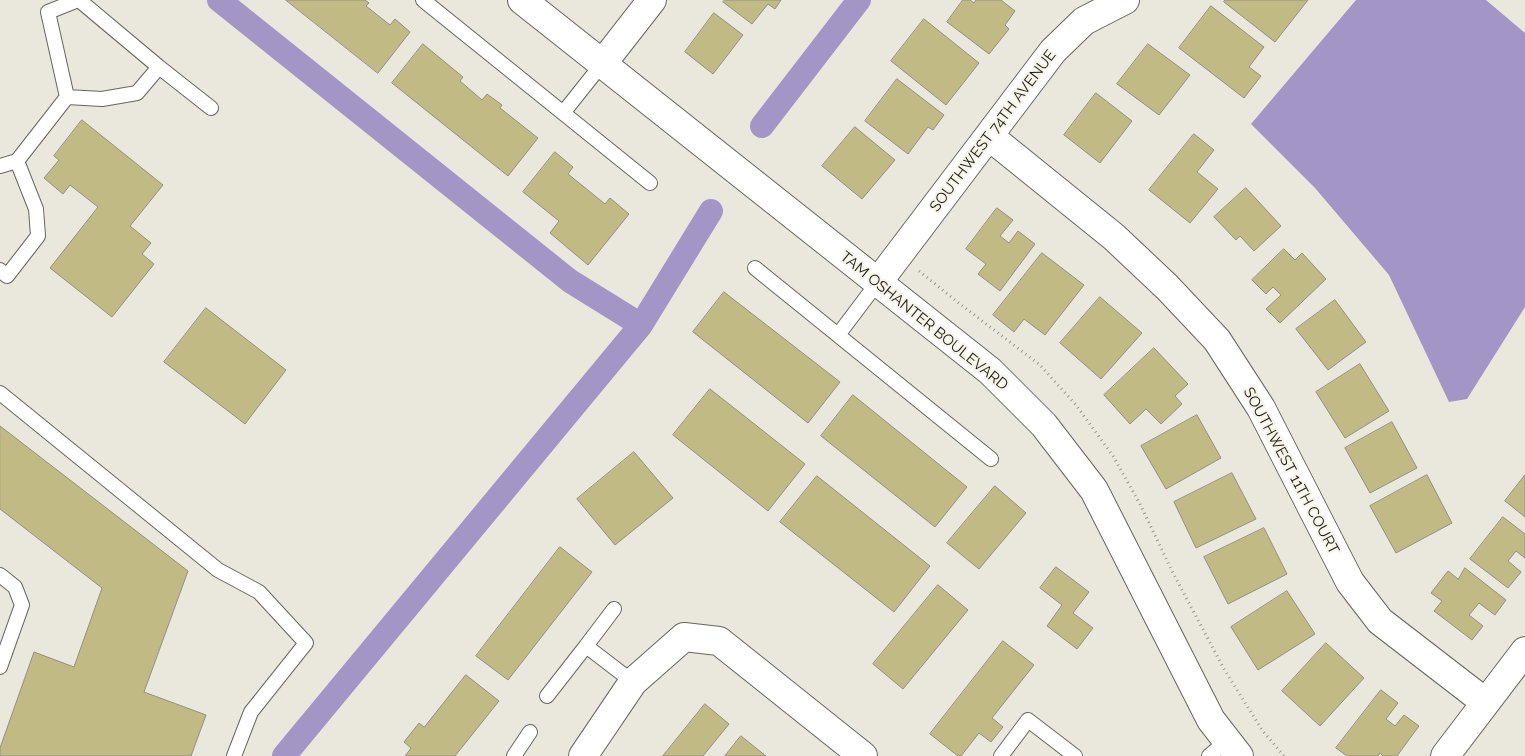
<!DOCTYPE html>
<html>
<head>
<meta charset="utf-8">
<style>
	body { margin:0 }
	canvas { display:block; background:#eae8dc }
</style>
</head>
<body>
<canvas width="1525" height="756"></canvas>
<script>
const c = document.querySelector('canvas').getContext('2d');
c.lineJoin = 'round';
function paint(path, color) { c.fillStyle = color; c.fill(path, 'evenodd'); }
function trace(path, color, width, dash) { c.strokeStyle = color; c.lineWidth = width; c.lineCap = dash ? 'butt' : 'round'; c.setLineDash(dash || []); c.stroke(path); }
function label(font, color, halo, rows, align = 'center') {
  c.font = font + ' Raleway,sans-serif'; c.lineWidth = 4.5; c.setLineDash([]); c.textBaseline = 'middle'; c.strokeStyle = halo; c.fillStyle = color; for (const [text, x, y, turn = 0] of rows) {
    c.save(); c.translate(x, y); c.rotate((+turn || 0) * Math.PI / 180); c.textAlign = isNaN(turn) ? turn : align; if (halo) c.strokeText(text, 0, 0); c.fillText(text, 0, 0); c.restore();
  }
}
paint(new Path2D(`
	M1356 0H1486L1525 33V307L1467 399 1449 402 1389 275 1315 188 1251 124Z`), '#a396c6');
trace(new Path2D(`
	M219 0 570 281 641 325 711 211
	M762 126 859 0
	M284 756 641 325`), '#a396c6', 24);
const building = new Path2D(`
	M286 0H365L369 3 366 6 390 25 395 19 410 32 378 73Z
	M725 0H781L775 9 768 4 752 24 723 2Z
	M963 0H970L974 3 976 0H1001L1015 11 1005 25 1009 29 989 54 947 22Z
	M1225 0H1308L1275 42 1224 2Z
	M1211 6 1264 47 1249 67 1261 76 1244 98 1179 48Z
	M714 13 743 35 713 74 685 52Z
	M924 19 979 63 946 105 891 61Z
	M423 44 463 77 460 81 482 100 487 94 502 105 500 108 538 138 508 176 392 83Z
	M1148 44 1190 75 1159 115 1117 84Z
	M897 79 944 115 933 130 928 127 908 154 865 121Z
	M1096 93 1132 121 1100 163 1064 135Z
	M82 120 163 185 130 226 151 243 142 254 154 264 112 317 50 268 98 207 70 185 63 194 44 178 59 160 54 156Z
	M855 127 895 160 862 199 822 166Z
	M1194 134 1214 150 1197 172 1218 189 1190 223 1149 190Z
	M555 152 573 167 568 174 605 204 610 198 629 214 588 265 550 233 559 221 523 192Z
	M1246 188 1281 226 1254 251 1240 236 1236 240 1214 217Z
	M997 208 1013 220 1000 236 1009 243 1018 231 1035 244 1000 291 978 274 986 264 966 249Z
	M1284 249 1295 260 1302 253 1326 279 1280 323 1266 309 1281 295 1273 287 1266 294 1252 280Z
	M1042 253 1084 285 1045 335 1024 319 1014 332 993 315Z
	M724 292 840 382 808 423 693 332Z
	M1100 297 1142 333 1101 379 1060 343Z
	M1335 300 1366 342 1328 370 1296 329Z
	M206 308 286 370 245 424 164 362Z
	M1154 348 1188 384 1175 396 1182 404 1161 424 1146 409 1130 424 1104 395Z
	M1360 364 1389 411 1345 438 1316 392Z
	M710 389 805 464 768 511 673 435Z
	M853 395 967 487 935 527 821 436Z
	M1197 415 1221 458 1166 489 1141 446Z
	M1392 422 1417 468 1370 493 1345 448Z
	M0 426 188 571 144 692 206 715 191 756H0V748L34 652 74 667 102 588 0 509Z
	M634 452 673 498 615 545 577 499Z
	M1232 473 1256 519 1196 548 1174 502Z
	M1427 475 1452 523 1396 553 1370 506Z
	M1525 475V517L1505 501Z
	M817 476 930 566 894 612 780 522Z
	M995 486 1026 513 979 569 947 543Z
	M1503 517 1525 534V558L1516 551 1508 561 1521 572 1508 588 1470 559Z
	M1264 528 1287 574 1228 604 1204 557Z
	M560 547 592 572 508 680 476 656Z
	M1056 567 1089 592 1073 613 1093 628 1077 649 1047 626 1062 605 1040 588Z
	M1465 568 1506 600 1495 615 1479 603 1469 615 1483 626 1472 640 1434 611 1442 601 1431 593 1448 571 1458 579Z
	M938 585 968 610 903 689 873 664Z
	M1287 591 1315 634 1258 670 1231 627Z
	M1003 641 1034 665 992 718 1003 727 991 742 979 733 961 756H958L930 734Z
	M1326 643 1364 678 1320 726 1282 691Z
	M466 675 499 701 455 756H405L411 748 404 742 419 723 424 727Z
	M1381 690 1398 703 1386 719 1395 726 1404 715 1419 726 1397 756H1383L1380 753 1378 756H1347L1336 748Z
	M705 704 729 724 703 756H663Z
	M741 736 766 756H725Z`);
paint(building, '#c2ba84');
trace(building, '#918f84', 1);
const lane = new Path2D(`
	M79 0 159 67
	M423 0 650 183
	M67 97 48 12 78 0
	M563 113 602 64
	M17 161 67 97 102 99 137 93 159 67 211 108
	M0 166 17 161 36 209 38 236 7 276 0 270
	M755 268 991 459
	M838 335 878 282
	M0 393 218 570 259 592 306 643 251 712 234 756
	M0 575 15 587 22 605 0 667
	M586 646 614 609
	M547 696 586 646 633 682
	M514 756 530 732
	M1001 756 1028 720 1075 756
	M1209 756 1227 741`);
const street = new Path2D(`
	M602 64 652 0
	M989 136 1114 237 1167 287 1217 340 1261 408 1350 582 1380 621 1485 702
	M878 282 1053 51 1084 21 1125 0
	M583 756 633 682 684 637 719 641 863 756
	M1445 756 1525 651`);
const secondary = new Path2D(`
	M522 0 990 371 1044 425 1094 490 1211 720 1239 756`);
trace(lane, '#68665c', 16);
trace(street, '#68665c', 30);
trace(secondary, '#68665c', 30);
trace(new Path2D(`
	M919 271 960 304 1040 365 1076 405 1113 456 1140 504 1172 571 1224 669 1262 730 1284 756`), '#99978e', 3, [1, 4]);
trace(lane, '#fff', 14);
trace(street, '#fff', 28);
trace(secondary, '#fff', 28);
label('15px', '#1a1915', '#f7f5e9', [
	["SOUTHWEST 74TH AVENUE",993,131,-53],
	["TAM OSHANTER BOULEVARD",924,321,39],
	["SOUTHWEST 11TH COURT",1291,471,62]
]);
</script>
</body>
</html>
